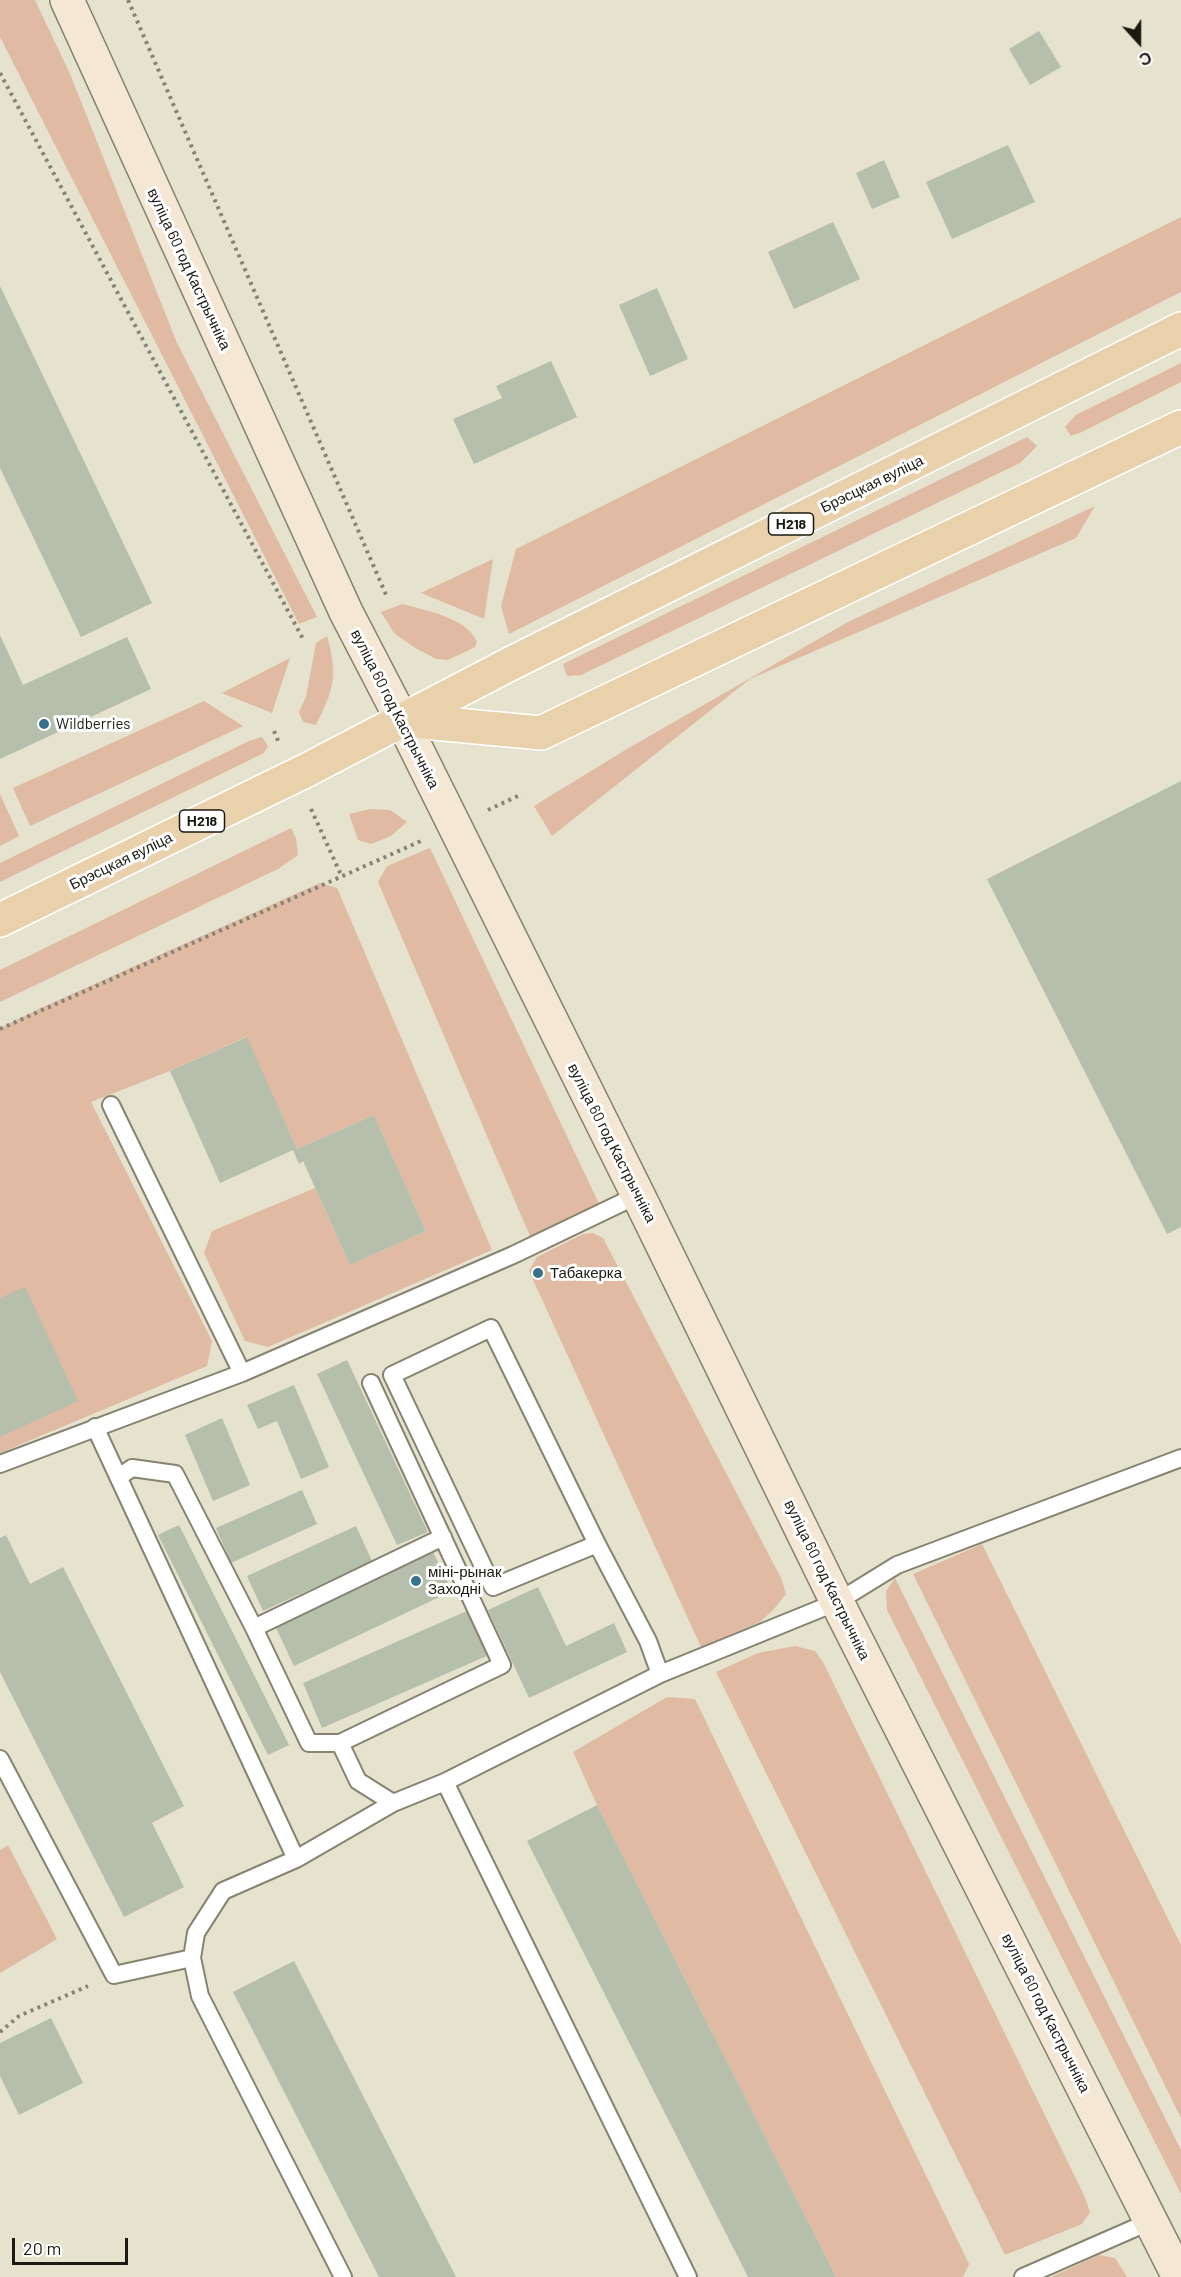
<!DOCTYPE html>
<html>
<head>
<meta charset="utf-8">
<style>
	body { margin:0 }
	#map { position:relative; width:1181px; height:2277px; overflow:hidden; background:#e5e3cd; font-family:Barlow,sans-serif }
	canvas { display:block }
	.north { position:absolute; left:1109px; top:12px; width:60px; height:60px; -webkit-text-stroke:4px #fff; paint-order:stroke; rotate:159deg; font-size:16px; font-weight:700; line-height:24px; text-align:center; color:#1a1912 }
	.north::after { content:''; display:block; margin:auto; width:21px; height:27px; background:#1a1912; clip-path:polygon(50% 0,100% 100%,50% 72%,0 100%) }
	.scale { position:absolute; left:12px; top:2238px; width:116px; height:27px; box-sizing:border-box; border:3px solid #1a1912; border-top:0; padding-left:8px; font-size:18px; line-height:21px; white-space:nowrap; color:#1a1912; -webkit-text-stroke:4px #fff; paint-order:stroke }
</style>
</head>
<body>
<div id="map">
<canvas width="1181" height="2277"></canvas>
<div class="north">С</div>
<div class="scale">20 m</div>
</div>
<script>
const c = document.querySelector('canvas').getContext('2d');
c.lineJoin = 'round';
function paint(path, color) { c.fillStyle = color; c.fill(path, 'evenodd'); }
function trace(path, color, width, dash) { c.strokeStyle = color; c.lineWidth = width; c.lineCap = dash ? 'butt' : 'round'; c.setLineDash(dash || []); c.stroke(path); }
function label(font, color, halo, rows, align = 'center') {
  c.font = font + ' Barlow,sans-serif'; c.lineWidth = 6; c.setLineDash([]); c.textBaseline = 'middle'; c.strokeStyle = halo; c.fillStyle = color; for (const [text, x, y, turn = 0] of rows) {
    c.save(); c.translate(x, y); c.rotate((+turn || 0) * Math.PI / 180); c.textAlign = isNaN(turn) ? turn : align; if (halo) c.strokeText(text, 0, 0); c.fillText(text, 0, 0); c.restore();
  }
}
paint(new Path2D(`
	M0 0H35L70 74 177 343 317 617 299 624 0 37Z
	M1181 217V292L509 634 501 606 516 549Z
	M1181 363V382L1082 432 1071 436 1065 427 1076 415Z
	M1027 437 1037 446 1020 463 581 675 567 676 563 664Z
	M1095 506 1076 538 750 679 552 836 534 806 627 749 848 622Z
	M493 559 484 619 421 593Z
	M403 604C429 612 463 616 477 641L475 647 448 660 436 659 412 646 394 633 381 612Z
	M327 636C338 676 334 689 316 725L303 722 299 712 306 697 316 643Z
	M290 658 272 713 222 693Z
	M204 701 243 726 30 826 13 788Z
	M262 737 268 746 264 753 0 882V863L249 741Z
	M0 794 19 836 0 846Z
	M370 809 390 810 407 822 391 836 371 844 358 840 349 814Z
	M291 828 296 838 298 855 278 869 0 1002V970Z
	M430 848 602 1210 533 1243 378 882 387 866Z
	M320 883 337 888 492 1250 268 1347 245 1341 204 1253 212 1231 315 1188 350 1265 426 1231 374 1115 297 1149 246 1037 170 1071 91 1102 212 1341 207 1366 0 1453V1028L43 1007Z
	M593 1233 603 1238 781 1578 786 1594 774 1609 760 1622 701 1647 529 1271 537 1257 583 1234Z
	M982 1544 1181 1945V2118L913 1574Z
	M895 1578 1181 2150V2194L887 1610 886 1591Z
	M795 1646 815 1651 823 1662 1084 2195 1090 2212 1082 2224 1005 2255 716 1672 758 1653Z
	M667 1697 695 1699 969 2264 963 2277H836L597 1805 573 1752Z
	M8 1845 57 1939 0 1973V1850Z
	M1099 2255 1115 2258 1127 2277H1051Z`), '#e0baa3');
paint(new Path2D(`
	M1039 31 1061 67 1030 85 1009 49Z
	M1008 145 1035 202 952 239 926 182Z
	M884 160 900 197 872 209 856 173Z
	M833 222 860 279 794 309 768 252Z
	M0 286 152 603 81 637 0 468Z
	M657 288 688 359 650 376 619 305Z
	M551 361 577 417 474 464 453 419 502 398 496 386Z
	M0 635 23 685 127 637 151 689 0 759Z
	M1181 781V1227L1167 1234 987 879Z
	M247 1037 297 1149 374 1115 426 1231 350 1265 303 1161 299 1164 293 1150 220 1183 170 1071Z
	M25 1287 78 1401 0 1437V1298Z
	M347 1360 428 1532 397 1545 317 1374Z
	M294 1385 329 1467 301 1479 277 1421 258 1429 247 1405Z
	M222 1418 250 1485 213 1501 185 1435Z
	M302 1490 317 1524 231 1563 216 1528Z
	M179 1525 289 1745 268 1755 158 1535Z
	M356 1526 372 1561 263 1611 247 1576Z
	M6 1535 30 1584 63 1567 184 1806 152 1823 184 1887 124 1917 0 1672V1538Z
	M433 1552 452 1591 294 1666 275 1626Z
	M538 1587 566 1646 614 1623 627 1652 529 1698 488 1610Z
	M469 1610 489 1655 322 1728 303 1683Z
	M597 1805 836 2277H748L527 1841Z
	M294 1961 456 2277H379L233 1992Z
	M51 2018 83 2083 19 2115 0 2076V2043Z`), '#b5bfab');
const lane = new Path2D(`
	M111 1105 242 1373
	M371 1383 502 1665 340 1743 358 1781 393 1803
	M95 1427 296 1859
	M0 1464 242 1373 513 1255 638 1195
	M119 1477 132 1468 175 1474 254 1628 309 1743H340
	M597 1544 493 1587 392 1375 491 1328 597 1544 648 1641 660 1674
	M254 1628 443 1537
	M0 1759 114 1975 192 1958
	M445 1782 688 2277
	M343 2277 200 1996 192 1958 196 1933 223 1891 296 1859 393 1803 445 1782 660 1674 837 1602 897 1565 1181 1458
	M1023 2277 1151 2221`);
const secondary = new Path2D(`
	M67 0 346 612 402 720 638 1195 837 1602 1179 2277`);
const primary = new Path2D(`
	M402 720 541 733 1181 427
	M0 920 307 770 508 665 1181 329`);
trace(lane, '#868471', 20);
trace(secondary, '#868471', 36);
trace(primary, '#fff', 36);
trace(new Path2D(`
	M128 0 387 597
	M0 73 303 639
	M274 731 279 743
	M311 809 342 877
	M488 810 522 794
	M0 1029 421 841
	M0 2032 19 2016 88 1986`), '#858374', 4, [3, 4.5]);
trace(lane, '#fff', 16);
trace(secondary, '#f4e8d5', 33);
trace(primary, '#e9d1ac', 33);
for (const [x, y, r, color] of [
	[44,724,6,"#37718a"],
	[538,1273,6,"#37718a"],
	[416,1581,6,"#37718a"]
]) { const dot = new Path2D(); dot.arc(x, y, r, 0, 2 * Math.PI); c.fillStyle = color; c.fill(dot); trace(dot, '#fff', 2); }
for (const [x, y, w] of [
	[791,524,45],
	[202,821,45]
]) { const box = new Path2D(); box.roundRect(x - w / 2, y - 11, w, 22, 4.5); c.fillStyle = '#fff'; c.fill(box); trace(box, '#1a1912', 1.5); }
label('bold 14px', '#1a1912', null, [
	["Н218",791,524],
	["Н218",202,821]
]);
label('15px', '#1a1912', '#fff', [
	["вуліца 60 год Кастрычніка",189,269,65],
	["Брэсцкая вуліца",872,484,-26],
	["вуліца 60 год Кастрычніка",395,709,63],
	["Брэсцкая вуліца",121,861,-26],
	["вуліца 60 год Кастрычніка",612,1143,63],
	["вуліца 60 год Кастрычніка",827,1580,64],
	["вуліца 60 год Кастрычніка",1046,2013,63]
]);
label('15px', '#1a1912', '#fff', [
	["Wildberries",56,724],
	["Табакерка",550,1273],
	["міні-рынак",428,1572],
	["Заходні",428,1589]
], 'left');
</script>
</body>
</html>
